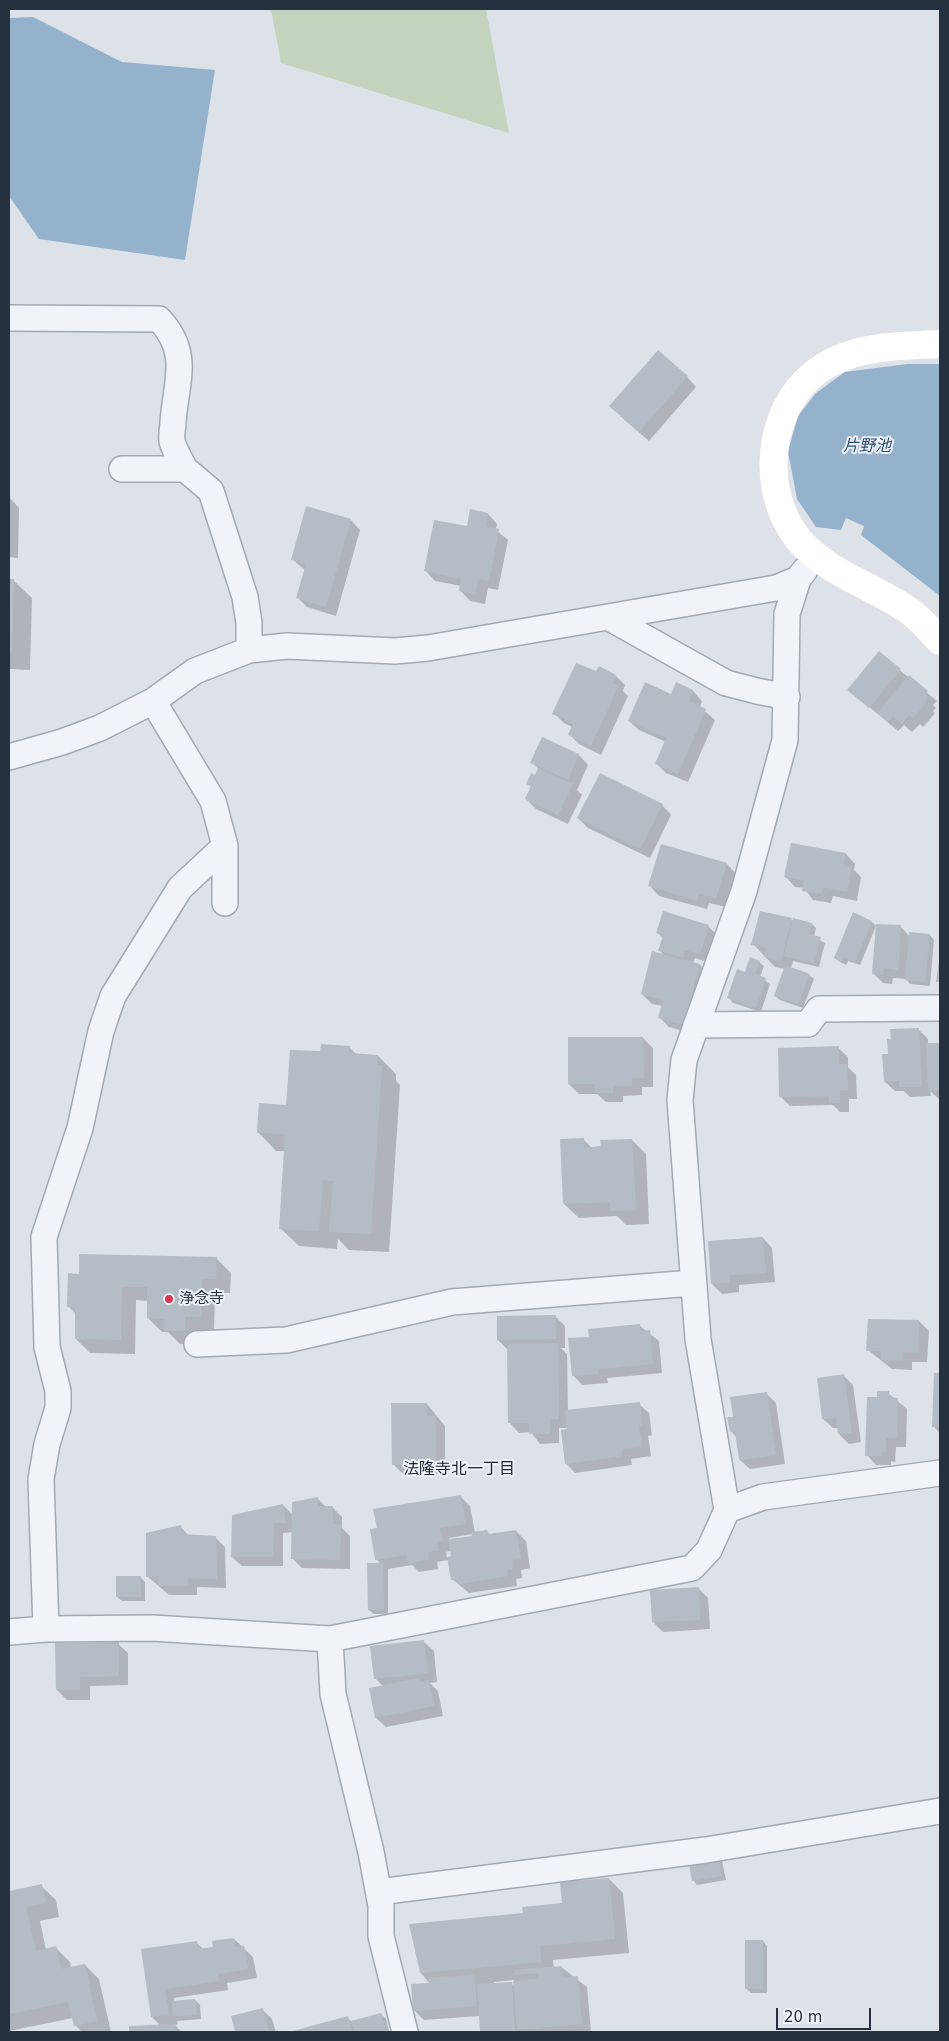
<!DOCTYPE html>
<html>
<head>
<meta charset="utf-8">
<style>
	body { margin:0 }
	#map { position:relative; width:949px; height:2041px; overflow:hidden; background:#dde2e9; font-family:"DejaVu Sans",sans-serif }
	canvas { display:block }
	.frame { position:absolute; inset:0; border:10px solid #253141; pointer-events:none }
	.scale { position:absolute; left:776px; top:2008px; width:95px; height:22px; box-sizing:border-box; border:2px solid #253141; border-top:0; padding-left:6px; font-size:15px; line-height:18px; white-space:nowrap; color:#253141; -webkit-text-stroke:4px #edf1f6; paint-order:stroke }
</style>
</head>
<body>
<div id="map">
<canvas width="949" height="2041"></canvas>
<div class="frame"></div>
<div class="scale">20 m</div>
</div>
<script>
const c = document.querySelector('canvas').getContext('2d');
c.lineJoin = 'round';
function paint(path, color) { c.fillStyle = color; c.fill(path, 'evenodd'); }
function trace(path, color, width, dash) { c.strokeStyle = color; c.lineWidth = width; c.lineCap = dash ? 'butt' : 'round'; c.setLineDash(dash || []); c.stroke(path); }
function label(font, color, halo, rows, align = 'center') {
  c.font = font + ' "DejaVu Sans","Noto Sans JP",sans-serif'; c.lineWidth = 4; c.setLineDash([]); c.textBaseline = 'middle'; c.strokeStyle = halo; c.fillStyle = color; for (const [text, x, y, turn = 0] of rows) {
    c.save(); c.translate(x, y); c.rotate((+turn || 0) * Math.PI / 180); c.textAlign = isNaN(turn) ? turn : align; if (halo) c.strokeText(text, 0, 0); c.fillText(text, 0, 0); c.restore();
  }
}
paint(new Path2D(`
	M271 9H486L509 133 281 63Z`), '#c4d3be');
paint(new Path2D(`
	M33 17 122 62 215 70 185 260 39 239 9 196V18Z
	M907 364H940V596L861 535 864 526 846 518 841 530 816 527 797 499 788 451 798 416 816 393 845 372Z`), '#95b2cc');
paint(new Path2D(`
	M687 377 696 387 649 441 620 416Z
	M9 497 19 508 18 558 9 557Z
	M488 514 497 524 496 530 508 540 498 590 488 588 485 604 470 601 461 591V586L435 581 426 571 468 528Z
	M351 520 360 530 336 616 307 607 297 597 305 570 292 559Z
	M9 580H13L32 598 30 670 9 669Z
	M879 653 937 701 933 705 936 708 933 711 935 713 923 727 920 724 912 732 904 725 898 731 849 690Z
	M597 673 616 676 625 685 623 691 628 696 601 755 579 744 569 734 572 727 564 723 554 713Z
	M677 684 693 691 702 701 700 707 715 720 688 782 666 773 656 763 666 742 639 730 629 721 672 695Z
	M543 738 579 755 588 765 577 790 582 795 568 824 536 809 526 799 532 788 528 784 536 777 539 770 532 762Z
	M662 805 671 815 650 858 588 828 578 818Z
	M662 845 727 864 736 874 726 907 709 903 707 909 659 896 650 886Z
	M846 854 855 864 854 870 861 877 857 901 833 896 831 903 813 900 804 888 795 887 786 877Z
	M792 920 812 924 816 928 814 937 825 943 819 967 793 961 791 968 809 975 814 979 803 1008 780 1000 775 996 785 969 775 967 753 944Z
	M872 922 876 926 860 965 848 961 846 965 840 962 835 958Z
	M708 926 718 936 710 963 695 958 693 963 700 965 709 975 693 1034 669 1027 660 1018 663 1006 652 1004 642 994 665 956 659 950 663 938 658 933Z
	M900 926 910 937 930 935 934 940 930 986 910 984 906 979 893 978 892 984 883 983 874 974Z
	M759 962 764 966 760 977 770 984 761 1012 733 1003 729 998 746 973Z
	M918 1029 928 1039V1044H940V1100L930 1091 931 1096 910 1097 904 1091H895L885 1082 889 1055Z
	M643 1038 653 1048V1087H642V1095L623 1096V1102H606L597 1094H579L569 1084Z
	M349 1047 357 1055 378 1056 396 1074V1081L400 1085 389 1252 349 1250 338 1239 337 1249 299 1246 280 1228 285 1151H276L258 1132 288 1107 322 1052Z
	M838 1048 848 1057V1067L856 1075 857 1099H849V1112H840L833 1105 790 1106 780 1096Z
	M583 1139 592 1148 632 1140 646 1154 649 1224 626 1225 617 1216 579 1218 564 1204Z
	M763 1238 772 1248 775 1282 739 1285V1292L722 1294 712 1284Z
	M216 1258 231 1273 230 1293H215L214 1331 199 1330V1345L180 1344 168 1332H162L148 1318V1301L136 1300 135 1354 90 1353 76 1339V1314L69 1307 80 1275Z
	M555 1316 565 1326V1348H561L567 1354 568 1411 639 1404 649 1413 652 1435 648 1436 651 1456 631 1459 632 1465 575 1473 566 1463 568 1428H559V1443L540 1444 531 1432 519 1433 510 1423 508 1350 498 1340Z
	M919 1321 929 1331 927 1362H912V1370L892 1369 868 1350Z
	M640 1326 659 1341 662 1373 607 1378 608 1383 582 1385 573 1375 590 1338Z
	M935 1374H940V1433L934 1427Z
	M844 1376 853 1385 861 1442 849 1444 839 1434 838 1428H833L823 1419Z
	M766 1393 776 1403 785 1464 750 1469 740 1460 737 1438 731 1431 734 1418Z
	M888 1393 907 1409 906 1447H896L895 1462 891 1461V1465H876L867 1455 878 1398Z
	M427 1404 445 1426V1474H403L393 1464Z
	M460 1496 470 1506 475 1533 487 1531 490 1535 516 1531 526 1541 530 1568 521 1570 522 1578 516 1579 517 1586 469 1593 452 1579 449 1560 437 1562 438 1569 419 1572 412 1565 388 1569V1614H374L369 1610 381 1564 376 1559ZM473 1534V1537L450 1540 449 1538ZM451 1551 452 1557 447 1558 446 1552Z
	M317 1498 326 1507H332L342 1517V1528L350 1536V1569L302 1568 292 1558 293 1532 283 1533V1566H242L232 1557 283 1505 293 1515Z
	M180 1526 189 1536 215 1537 225 1547 226 1588 197 1587V1595H169L147 1576Z
	M140 1577 145 1582V1601H122L117 1597Z
	M698 1588 708 1598 710 1629 663 1632 653 1622Z
	M424 1642 434 1651 437 1682 430 1683 438 1691 443 1716 386 1727 376 1718 384 1687 375 1678Z
	M118 1644 128 1653V1685L90 1686V1700H67L57 1690Z
	M718 1856 722 1861 726 1880 697 1885 693 1880Z
	M609 1879 623 1893 629 1953 553 1960 554 1968 561 1967 587 1987 591 2032H482L480 2016 424 2020 414 2010 430 1984 421 1973 524 1914 564 1904ZM514 1980V1986L511 1983 494 1984V1982Z
	M41 1886 56 1900 59 1917 40 1921 46 1950 56 1948 70 1962 71 1968 85 1965 99 1979 111 2032H82L75 2025 73 2018 9 2031V1893Z
	M234 1939 253 1957 257 1978 227 1983 228 1990 174 1998V2002L195 2000 200 2005 201 2019 177 2021 178 2024 175 2025 182 2032H130V2028L161 2026 152 2017 142 1951 196 1942 203 1949 215 1948Z
	M763 1941 767 1946V1993H751L746 1988Z
	M262 2009 272 2019 276 2032H236L232 2017Z
	M381 2014 386 2019 389 2032H291L347 2018 352 2022Z`), '#0003');
paint(new Path2D(`
	M658 350 688 376 639 432 609 406Z
	M306 506 351 519 326 607 296 598 306 564 291 560Z
	M470 509 488 513 486 527 499 529 489 581 478 579 475 595 459 591 461 579 424 571 434 520 467 526Z
	M9 579H14L12 652H9Z
	M879 651 901 669 869 708 847 690Z
	M576 663 596 671 599 666 616 675 613 683 619 685 591 746 568 735 573 723 552 714Z
	M909 675 928 691 925 695 927 697 925 701 926 703 913 718 909 715 902 724 893 716 888 722 877 713Z
	M645 682 671 694 676 682 693 690 689 701 706 709 678 774 655 764 666 738 628 721Z
	M542 737 579 754 568 780 530 763Z
	M538 768 573 784 558 815 525 799 531 786 526 784 531 773 535 775Z
	M600 773 663 804 640 849 577 818Z
	M791 843 846 853 844 864 852 866 847 892 823 887 822 894 802 891 804 881 784 877Z
	M661 844 727 863 716 898 699 894 697 901 648 886Z
	M663 911 709 925 700 954 685 950 683 958 658 951 663 935 656 933Z
	M760 911 792 918 781 962 764 957 766 948 751 945Z
	M853 912 872 921 855 962 844 957 841 962 834 958Z
	M793 918 812 923 809 934 821 937 814 963 784 956Z
	M876 924 901 925 898 970 884 968 883 975 872 974Z
	M909 932 930 934 925 982 905 980Z
	M652 951 700 964 684 1025 658 1018 663 1000 641 994Z
	M750 957 760 961 755 974 766 978 756 1008 727 998 737 969 745 972Z
	M939 961H940V982H936Z
	M785 965 810 974 798 1004 774 996Z
	M919 1028 922 1087H899V1081L884 1082 882 1054H888L887 1039H891L890 1029Z
	M568 1037H643L644 1078H632V1086H613V1093H595V1084H568Z
	M926 1043H940V1090L928 1091Z
	M321 1044 350 1046 349 1053 378 1055V1065H382L371 1234 329 1232 333 1181 323 1180 319 1231 279 1229 285 1134 257 1133 259 1103 286 1105 290 1050 320 1051Z
	M839 1046V1064H847L848 1090H840V1103H829V1096L779 1097 778 1048Z
	M584 1138V1148L601 1146 600 1140 632 1139 636 1210 610 1211V1202L563 1204 560 1139Z
	M763 1237 766 1273 730 1275V1283L711 1284 708 1241Z
	M79 1254 217 1257 216 1279H202L201 1317H185V1331L164 1330 165 1319 147 1318V1287H122L121 1340 75 1339V1307H67L68 1273 79 1274Z
	M556 1315V1339L497 1340V1316Z
	M868 1319 919 1320 918 1353 903 1352 902 1361 881 1360V1351H866Z
	M640 1324 641 1331 650 1330 653 1364 598 1369 599 1374 572 1376 568 1338 589 1337 588 1329Z
	M558 1343 559 1419H550V1434H529V1423H508L507 1344Z
	M934 1373H940V1427H932Z
	M844 1374 852 1433 838 1434 836 1418 822 1419 817 1378Z
	M877 1391H889V1398H898L897 1438H886V1453L882 1452V1456H865L867 1397H877Z
	M767 1392 776 1455 739 1460 735 1431 730 1432 727 1417H733L730 1397Z
	M640 1402 642 1426 639 1427 642 1447 622 1449V1456L565 1464 561 1430 567 1429 565 1410Z
	M391 1403H427V1416H436V1465H392Z
	M461 1495 466 1524 440 1528 443 1541 437 1542 438 1551 428 1552 429 1559 408 1563 407 1555 375 1560 370 1529 377 1528 373 1509Z
	M318 1497V1506H333V1524L341 1525 340 1560 291 1559 292 1502Z
	M283 1504 286 1523H274L273 1557H231L232 1515Z
	M181 1525 182 1534 216 1536 217 1579 188 1578V1586H158L159 1576 146 1577V1533Z
	M487 1530 488 1534 516 1530 521 1559 512 1560 513 1569 507 1570 508 1576 458 1584 457 1579 451 1580 447 1557 451 1556 448 1539 472 1536 471 1532Z
	M367 1563H383L384 1610H368Z
	M116 1576H141V1597H116Z
	M699 1587 700 1620 652 1622 650 1590Z
	M424 1640 428 1673 374 1679 370 1646Z
	M119 1642V1676L80 1677V1690H56L55 1643Z
	M419 1678 420 1682 429 1680 434 1706 375 1718 369 1688Z
	M718 1855 722 1876 692 1881 688 1859Z
	M609 1878 615 1939 540 1946 541 1962 420 1973 409 1924 523 1913 522 1907 562 1903 560 1882Z
	M42 1884 46 1903 26 1907 36 1951 56 1946 61 1969 85 1964 97 2021 74 2026 68 2002 9 2014V1891Z
	M234 1938 235 1947 244 1946 248 1969 218 1974 219 1981 165 1989 169 2015 151 2017 141 1949 197 1941 198 1949 213 1947 212 1941Z
	M745 1940H763V1989H745Z
	M562 1966 563 1977 578 1976 582 2024 517 2030 513 1981 538 1979V1973L515 1975V1970Z
	M474 1975 477 2006 413 2011 411 1984 429 1983 428 1978Z
	M512 1982 515 2032H480L477 1984Z
	M195 1999 197 2015 173 2016 172 2001Z
	M263 2008 269 2032H235L231 2016Z
	M381 2013 387 2032H354L351 2021Z
	M348 2016 352 2032H289Z
	M175 2024 176 2032H129V2026Z`), '#b4bcc6');
const street = new Path2D(`
	M9 318 159 319C191 353 176 381 173 422 173 427 171 435 172 441 174 450 181 461 185 469
	M122 469H185L211 491 245 597 249 623V650
	M608 617 726 683 757 691 787 697
	M153 701 213 801 225 846V903
	M9 757 62 742 100 728 153 701 195 671 249 650 287 646 395 651 428 648 776 588 798 579 805 570
	M696 1025 808 1024 819 1009 940 1008
	M197 1344 286 1340 452 1302 693 1283
	M727 1510 763 1497 940 1473
	M46 1629 41 1479 47 1444 58 1408V1391L47 1347 44 1237 80 1128 101 1031 113 996 180 888 225 846
	M9 1632 46 1629 152 1628 330 1639 692 1568 709 1550 727 1510 698 1339 680 1100 684 1060 744 891 785 740 787 614 798 579
	M330 1639 333 1694 371 1852 381 1906V1936L405 2032
	M379 1892 706 1850 940 1811`);
trace(street, '#a2a9b3', 28);
trace(street, '#f0f3f7', 25);
trace(new Path2D(`
	M940 344C898 346 852 345 816 372 766 410 760 493 799 540 827 573 873 586 908 610 920 618 930 631 940 641`), '#fff', 28);
for (const [x, y, r, color] of [
	[169,1299,5,"#da3656"]
]) { const dot = new Path2D(); dot.arc(x, y, r, 0, 2 * Math.PI); c.fillStyle = color; c.fill(dot); trace(dot, '#edf1f6', 2); }
label('15px', '#253141', '#edf1f6', [
	["浄念寺",179,1299]
], 'left');
label('italic 16px', '#2c5178', '#edf1f6', [
	["片野池",867,447]
]);
label('16px', '#182231', '#edf1f6', [
	["法隆寺北一丁目",459,1470]
]);
</script>
</body>
</html>
